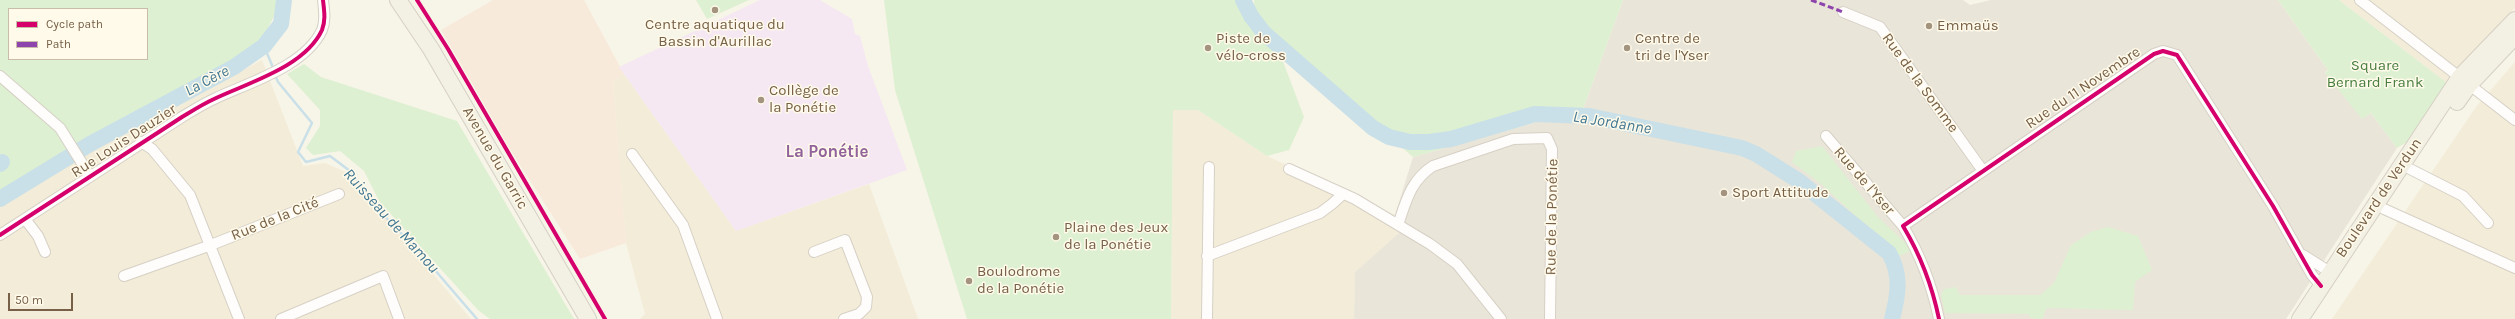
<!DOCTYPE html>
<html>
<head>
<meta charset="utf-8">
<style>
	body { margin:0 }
	#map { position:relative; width:2515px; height:319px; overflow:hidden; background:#f7f4e8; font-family:Karla,sans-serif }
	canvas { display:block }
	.legend { position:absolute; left:8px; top:8px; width:140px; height:52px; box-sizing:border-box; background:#fffaea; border:1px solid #c9bca9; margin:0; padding:5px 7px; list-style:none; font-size:12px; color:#776047 }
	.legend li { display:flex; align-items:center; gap:8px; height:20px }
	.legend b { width:20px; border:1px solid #c9bca9 }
	.scale { position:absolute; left:8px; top:293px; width:65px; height:18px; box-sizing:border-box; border:2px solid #776047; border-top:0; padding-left:5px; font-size:12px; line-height:14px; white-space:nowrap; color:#776047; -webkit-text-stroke:3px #fffaea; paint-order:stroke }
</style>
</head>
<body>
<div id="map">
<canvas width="2515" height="319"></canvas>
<ul class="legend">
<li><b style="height:5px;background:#d6006c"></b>Cycle path</li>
<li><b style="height:5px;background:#8e44ad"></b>Path</li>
</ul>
<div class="scale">50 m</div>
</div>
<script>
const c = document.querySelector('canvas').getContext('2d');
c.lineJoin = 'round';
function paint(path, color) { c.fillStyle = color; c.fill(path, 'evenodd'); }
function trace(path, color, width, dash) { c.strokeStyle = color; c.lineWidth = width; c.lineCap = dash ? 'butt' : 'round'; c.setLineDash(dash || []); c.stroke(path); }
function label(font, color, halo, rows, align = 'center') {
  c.font = font + ' Karla,sans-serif'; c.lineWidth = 3; c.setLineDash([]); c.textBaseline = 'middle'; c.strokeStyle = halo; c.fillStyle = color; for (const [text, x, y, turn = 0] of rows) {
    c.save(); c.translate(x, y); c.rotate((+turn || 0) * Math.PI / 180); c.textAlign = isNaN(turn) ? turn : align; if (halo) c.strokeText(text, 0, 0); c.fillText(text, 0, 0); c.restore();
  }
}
paint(new Path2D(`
	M2339 0H2515V8L2447 83Z
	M262 60 303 166 325 163 348 173 471 319H0V207L95 149Z
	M2515 62V319H2332L2476 107Z
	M624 74 736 231 869 184 918 319H640L645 314 626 243 613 82Z
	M1173 110H1198L1267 156 1395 215 1401 231 1355 272 1354 319H1171Z`), '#f3ecd8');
paint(new Path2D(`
	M493 0H584L624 74 613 82 626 243 580 259 513 154 441 30Z`), '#f8eadb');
paint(new Path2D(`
	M1623 0H1963L1970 5 1991 0H2278L2328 70 2325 72 2362 118 2371 113 2397 148 2286 319H1354L1355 272 1401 231 1395 215 1413 157 1583 109Z`), '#eae5d9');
paint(new Path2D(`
	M760 0H820L852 19 855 34 860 36 868 66 907 170 736 231 619 67Z`), '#f5e8f2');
paint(new Path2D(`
	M0 0H282V1L259 45 209 76 67 155 0 195ZM9 9H147V59H9Z
	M696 0H749L707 19Z
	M884 0H1236L1243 17 1279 51 1304 117 1289 150 1267 156 1198 110H1173L1171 319H967L895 90Z
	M1254 0H1623L1583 109 1413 157 1255 21Z
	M2278 0H2339L2447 83 2407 142 2397 148 2371 113 2362 119 2325 73 2328 70Z
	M304 64 321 77 457 121 574 319H490L478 310 379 201 364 171 340 151 313 155 306 148 320 126V110L287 74Z
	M1822 146 1878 217 1913 250 1899 256 1821 184 1792 162 1796 151Z
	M2108 227 2138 236 2152 270 2135 282 2133 310 2047 308 2042 319 2031 318 2028 314 1945 313 1941 295 1944 289 1956 287 1960 295H2040L2054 283 2071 245 2091 232Z`), '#def0d2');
trace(new Path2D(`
	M264 46 274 70
	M275 75 278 82 312 123 298 152 306 162 330 156 350 171 374 205 422 255 477 319`), '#c9e0e8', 2.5);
trace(new Path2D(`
	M1243 0 1251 16 1264 33 1373 128 1389 137 1410 142H1429L1451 139 1535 114 1589 116 1742 148 1756 154 1799 181 1889 253C1902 275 1898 296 1892 319
	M0 164 2 162
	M0 199 90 144 234 67 264 46 281 24 284 0`), '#c9e0e8', 16);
const minor = new Path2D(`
	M2360 0 2515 120
	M1843 12 1880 27 1983 171
	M0 76 60 128 90 176
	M1826 136 1903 226
	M141 142 152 149 190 195 239 319
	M632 154 683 225 717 319
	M1289 169 1355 199 1430 244 1457 264 1501 319
	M2410 169 2463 196 2488 223
	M2384 209 2515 268
	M25 219 38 236 45 252
	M1398 225C1406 201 1411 180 1433 166L1513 139 1547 138 1552 149 1550 319
	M0 235 182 117C192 111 203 104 214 99 247 83 305 67 322 30 326 20 324 10 323 0
	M814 252 845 240 867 297 866 307 859 314 844 319
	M2303 255 2330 272
	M1207 256 1320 213 1332 204 1343 194
	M124 276 211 245 339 194
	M281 319 383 276 399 319
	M1207 319 1209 167
	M1939 319C1932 285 1921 256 1903 226L2154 54 2163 51 2177 55 2273 206 2312 275 2321 286`);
const primary = new Path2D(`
	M398 0 431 49 588 319
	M2457 102 2469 85 2515 36
	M2300 319 2460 77 2515 20`);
trace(minor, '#d6d0c5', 12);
trace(primary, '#d6cfc4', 18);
trace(minor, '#fefdfc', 10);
trace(primary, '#f3f0e4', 16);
trace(new Path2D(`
	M1811 0 1843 12`), '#8e44ad', 3, [6, 3]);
trace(new Path2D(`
	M417 0 448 49 605 319
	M0 235 182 117C192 111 203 104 214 99 247 83 305 67 322 30 326 20 324 10 323 0
	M1939 319C1932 285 1921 256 1903 226L2154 54 2163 51 2177 55 2273 206 2312 275 2321 286`), '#d6006c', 4);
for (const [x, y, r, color] of [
	[715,10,4,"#a4947f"],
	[1929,26,4,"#a4947f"],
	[1208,48,4,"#a4947f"],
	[1627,48,4,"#a4947f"],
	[761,100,4,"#a4947f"],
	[1724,193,4,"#a4947f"],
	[1056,237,4,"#a4947f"],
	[969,281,4,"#a4947f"]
]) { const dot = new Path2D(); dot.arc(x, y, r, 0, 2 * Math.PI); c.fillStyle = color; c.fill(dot); trace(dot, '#fffaea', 1.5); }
label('15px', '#776047', '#fffaea', [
	["Centre aquatique du",715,25,"center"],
	["Bassin d'Aurillac",715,42,"center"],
	["Emmaüs",1937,26],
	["Piste de",1216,39],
	["vélo-cross",1216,56],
	["Centre de",1635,39],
	["tri de l'Yser",1635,56],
	["Collège de",769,91],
	["la Ponétie",769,108],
	["Sport Attitude",1732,193],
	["Plaine des Jeux",1064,228],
	["de la Ponétie",1064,245],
	["Boulodrome",977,272],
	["de la Ponétie",977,289]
], 'left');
label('15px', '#467d3e', '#fffaea', [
	["Square",2375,66],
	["Bernard Frank",2375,83]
]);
label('15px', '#776047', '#fffaea', [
	["Rue de la Somme",1920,83,54],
	["Rue du 11 Novembre",2083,88,-34],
	["Rue Louis Dauzier",124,141,-33],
	["Avenue du Garric",495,158,60],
	["Rue de l'Yser",1864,181,49],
	["Boulevard de Verdun",2379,198,-56],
	["Rue de la Ponétie",1552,217,-89],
	["Rue de la Cité",275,219,-22]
]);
label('italic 16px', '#427893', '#fffaea', [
	["La Cère",207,81,-28],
	["La Jordanne",1612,123,9],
	["Ruisseau de Mamou",391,221,48]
]);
label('bold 17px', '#91629b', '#fffaea', [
	["La Ponétie",827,152]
]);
</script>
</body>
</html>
